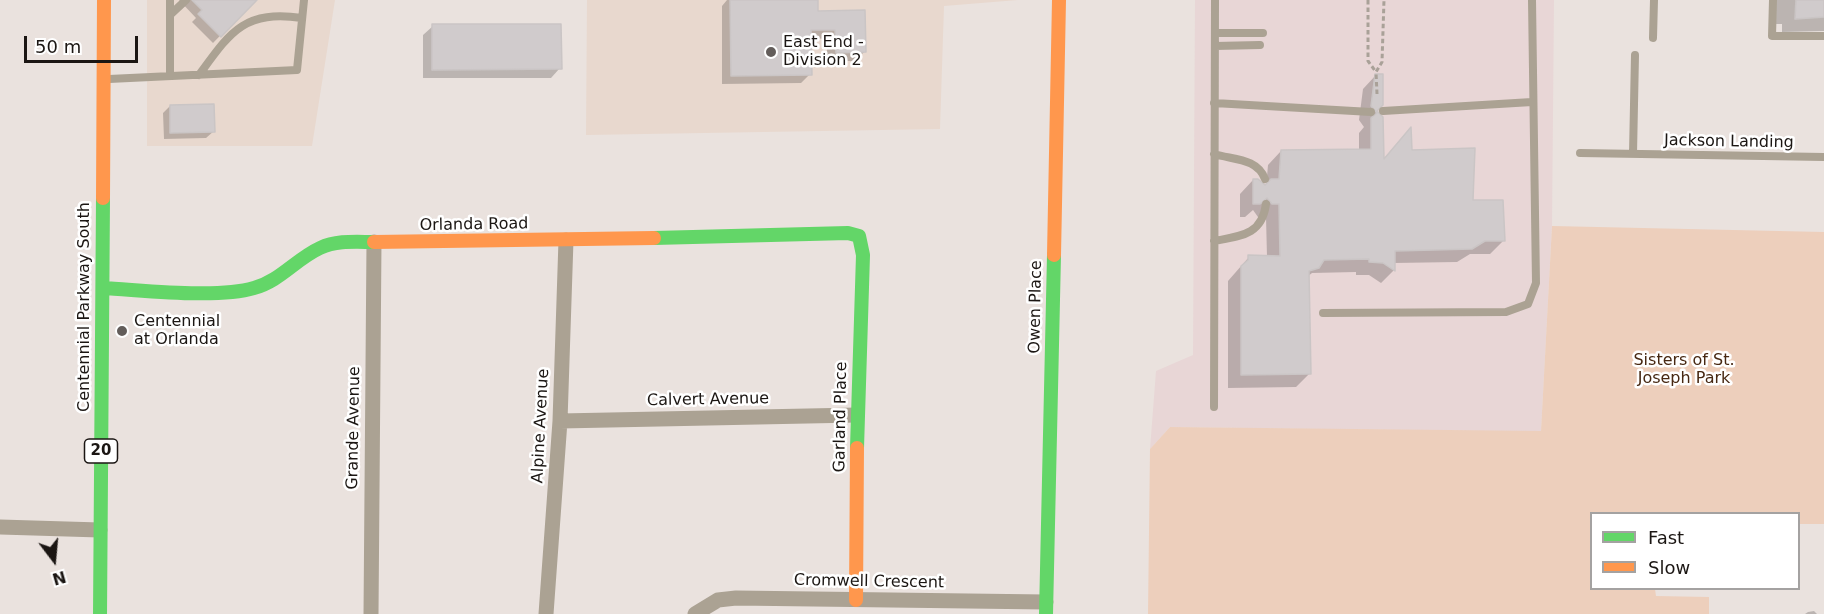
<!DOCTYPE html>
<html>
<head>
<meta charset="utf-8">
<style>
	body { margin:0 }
	#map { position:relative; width:1824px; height:614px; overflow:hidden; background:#eae2de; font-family:"DejaVu Sans",sans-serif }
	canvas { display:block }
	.legend { position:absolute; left:1590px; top:512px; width:210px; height:78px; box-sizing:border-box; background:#fff; border:2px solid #a4a2a1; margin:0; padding:8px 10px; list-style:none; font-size:18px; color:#1b1613 }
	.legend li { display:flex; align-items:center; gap:12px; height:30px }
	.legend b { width:30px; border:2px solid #a4a2a1 }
	.north { position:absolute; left:24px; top:530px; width:60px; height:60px; -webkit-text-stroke:4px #fff; paint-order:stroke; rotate:164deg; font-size:16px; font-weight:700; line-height:24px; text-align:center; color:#1b1613 }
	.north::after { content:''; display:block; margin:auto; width:21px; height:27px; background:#1b1613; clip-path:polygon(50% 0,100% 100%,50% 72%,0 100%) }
	.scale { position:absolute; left:24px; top:36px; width:114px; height:27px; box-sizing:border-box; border:3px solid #1b1613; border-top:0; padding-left:8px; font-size:18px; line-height:21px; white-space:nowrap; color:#1b1613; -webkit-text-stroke:4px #fff; paint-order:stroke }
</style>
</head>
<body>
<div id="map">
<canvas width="1824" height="614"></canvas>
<ul class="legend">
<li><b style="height:8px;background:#63d668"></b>Fast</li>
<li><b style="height:8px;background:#ff974d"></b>Slow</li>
</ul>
<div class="north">N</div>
<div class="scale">50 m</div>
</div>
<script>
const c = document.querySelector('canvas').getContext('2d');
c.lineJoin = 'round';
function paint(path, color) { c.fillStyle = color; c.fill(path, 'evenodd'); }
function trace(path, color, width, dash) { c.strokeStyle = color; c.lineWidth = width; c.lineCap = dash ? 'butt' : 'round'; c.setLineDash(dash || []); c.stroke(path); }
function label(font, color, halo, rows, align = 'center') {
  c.font = font + ' "DejaVu Sans",sans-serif'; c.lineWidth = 5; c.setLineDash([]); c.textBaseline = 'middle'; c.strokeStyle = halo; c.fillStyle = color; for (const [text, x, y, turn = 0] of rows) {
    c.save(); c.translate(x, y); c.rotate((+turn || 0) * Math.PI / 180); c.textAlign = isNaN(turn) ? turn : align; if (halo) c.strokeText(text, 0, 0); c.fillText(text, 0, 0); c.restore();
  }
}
paint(new Path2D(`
	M147 0H335L312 146H147Z
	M587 0H1018L944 6 940 129 586 135Z`), '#e8d8ce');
paint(new Path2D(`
	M1195 0H1554L1552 226 1541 432 1170 427 1150 449 1156 371 1193 355Z`), '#e8d6d6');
paint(new Path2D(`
	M1552 226 1824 232V524H1799L1798 514H1592V588L1655 589 1656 596 1709 597V614H1148L1150 449 1170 427 1541 431Z`), '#edcfbc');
paint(new Path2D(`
	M179 0H248L252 3 213 43 192 22 196 18Z
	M727 0H816V13L864 52 855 61H827V39L810 38V74L801 83 722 84V6Z
	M1773 0H1824V31L1782 32V24H1773Z
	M433 26 560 68 551 78H423V35Z
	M1376 75 1381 104 1375 111 1381 118 1382 161 1409 130 1411 151 1472 201 1503 241 1490 254H1470L1457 262 1394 263V270L1381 283 1369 275H1356V272L1312 273 1307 277 1309 374 1296 387 1228 388V281L1249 257H1267L1266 217H1258L1253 210 1245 217H1240V194L1253 180 1266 188 1268 165 1281 151H1359V133L1364 127 1359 120 1363 89Z
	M170 106 214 131 206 138 164 139 163 113Z
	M1814 611 1817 614H1805L1808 612Z`), '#0003');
const building = new Path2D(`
	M192 0H257L221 37 198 14 202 10Z
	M730 0H818V11L865 10 866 52 836 53 835 30H811L812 75 731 76Z
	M1796 0H1824V17L1795 19Z
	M432 24H561L562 69 432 70Z
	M1375 74H1383V105L1377 111 1383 117 1384 159 1411 127 1412 150 1475 148 1473 200H1503L1505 241H1485L1472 249 1395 251V271L1383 263 1369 262V259L1324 260 1319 268 1309 271 1311 374 1241 375V266L1248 260V255L1280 256 1279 204H1272L1267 198 1260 204H1253V179H1258L1265 185 1271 179H1279L1281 150 1371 149V118L1377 113 1371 106Z
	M214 104 215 132 170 133V105Z`);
paint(building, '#d0cbcc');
trace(building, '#cac5c5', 1.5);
trace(new Path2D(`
	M1368 0V61L1376 72
	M1377 94 1376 72 1382 62 1384 0`), '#a9a198', 3, [4.5, 3]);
trace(new Path2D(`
	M170 0V76
	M1773 0 1772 36H1824
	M171 14 186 0
	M1215 33H1263
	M1653 38 1654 0
	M1215 46 1260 45
	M199 75C231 31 244 10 302 18
	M109 79 297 70 304 0
	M1214 103 1371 112
	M1383 111 1532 102
	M1580 153 1824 157
	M1214 154C1234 160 1257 158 1265 179
	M1633 154 1635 55
	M1214 241C1241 236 1262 235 1266 204
	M1323 313 1506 312 1528 304 1536 283 1532 0
	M1214 407 1215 0`), '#aba293', 8);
trace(new Path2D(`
	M560 421 857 415
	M0 527 100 530
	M371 614 374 242
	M546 614 560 421 566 240
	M695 614 718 600 736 598 1046 602`), '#aba293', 15);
trace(new Path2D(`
	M654 238 848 233 859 236 863 255 857 448
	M103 288C143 290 217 299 254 288 280 281 296 259 320 248 337 240 356 242 374 242
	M100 614 103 198
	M1046 614 1054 255`), '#63d668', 14);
trace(new Path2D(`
	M103 198 104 0
	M374 242 654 238
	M1054 255 1059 0
	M856 600 857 448`), '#ff974d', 14);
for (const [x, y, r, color] of [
	[771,52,6,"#635d5a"],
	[122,331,6,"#635d5a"]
]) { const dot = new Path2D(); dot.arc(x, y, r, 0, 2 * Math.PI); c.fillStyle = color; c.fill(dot); trace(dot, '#fff', 2); }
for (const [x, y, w] of [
	[101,451,33]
]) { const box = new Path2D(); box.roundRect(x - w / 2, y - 12, w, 24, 4.5); c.fillStyle = '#fff'; c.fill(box); trace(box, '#1b1613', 1.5); }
label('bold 15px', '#1b1613', null, [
	["20",101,451]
]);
label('16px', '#1b1613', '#fff', [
	["East End -",783,43],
	["Division 2",783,61],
	["Centennial",134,322],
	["at Orlanda",134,340]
], 'left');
label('16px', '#1b1613', '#fff', [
	["Jackson Landing",1729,142,1],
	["Orlanda Road",474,225,-1],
	["Centennial Parkway South",85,307,-90],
	["Owen Place",1036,307,-89],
	["Calvert Avenue",708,400,-1],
	["Garland Place",841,417,-89],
	["Alpine Avenue",541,426,-87],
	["Grande Avenue",354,428,-89],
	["Cromwell Crescent",869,582,1]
]);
label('16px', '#472812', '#fff', [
	["Sisters of St.",1684,361],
	["Joseph Park",1684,379]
]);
</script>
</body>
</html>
